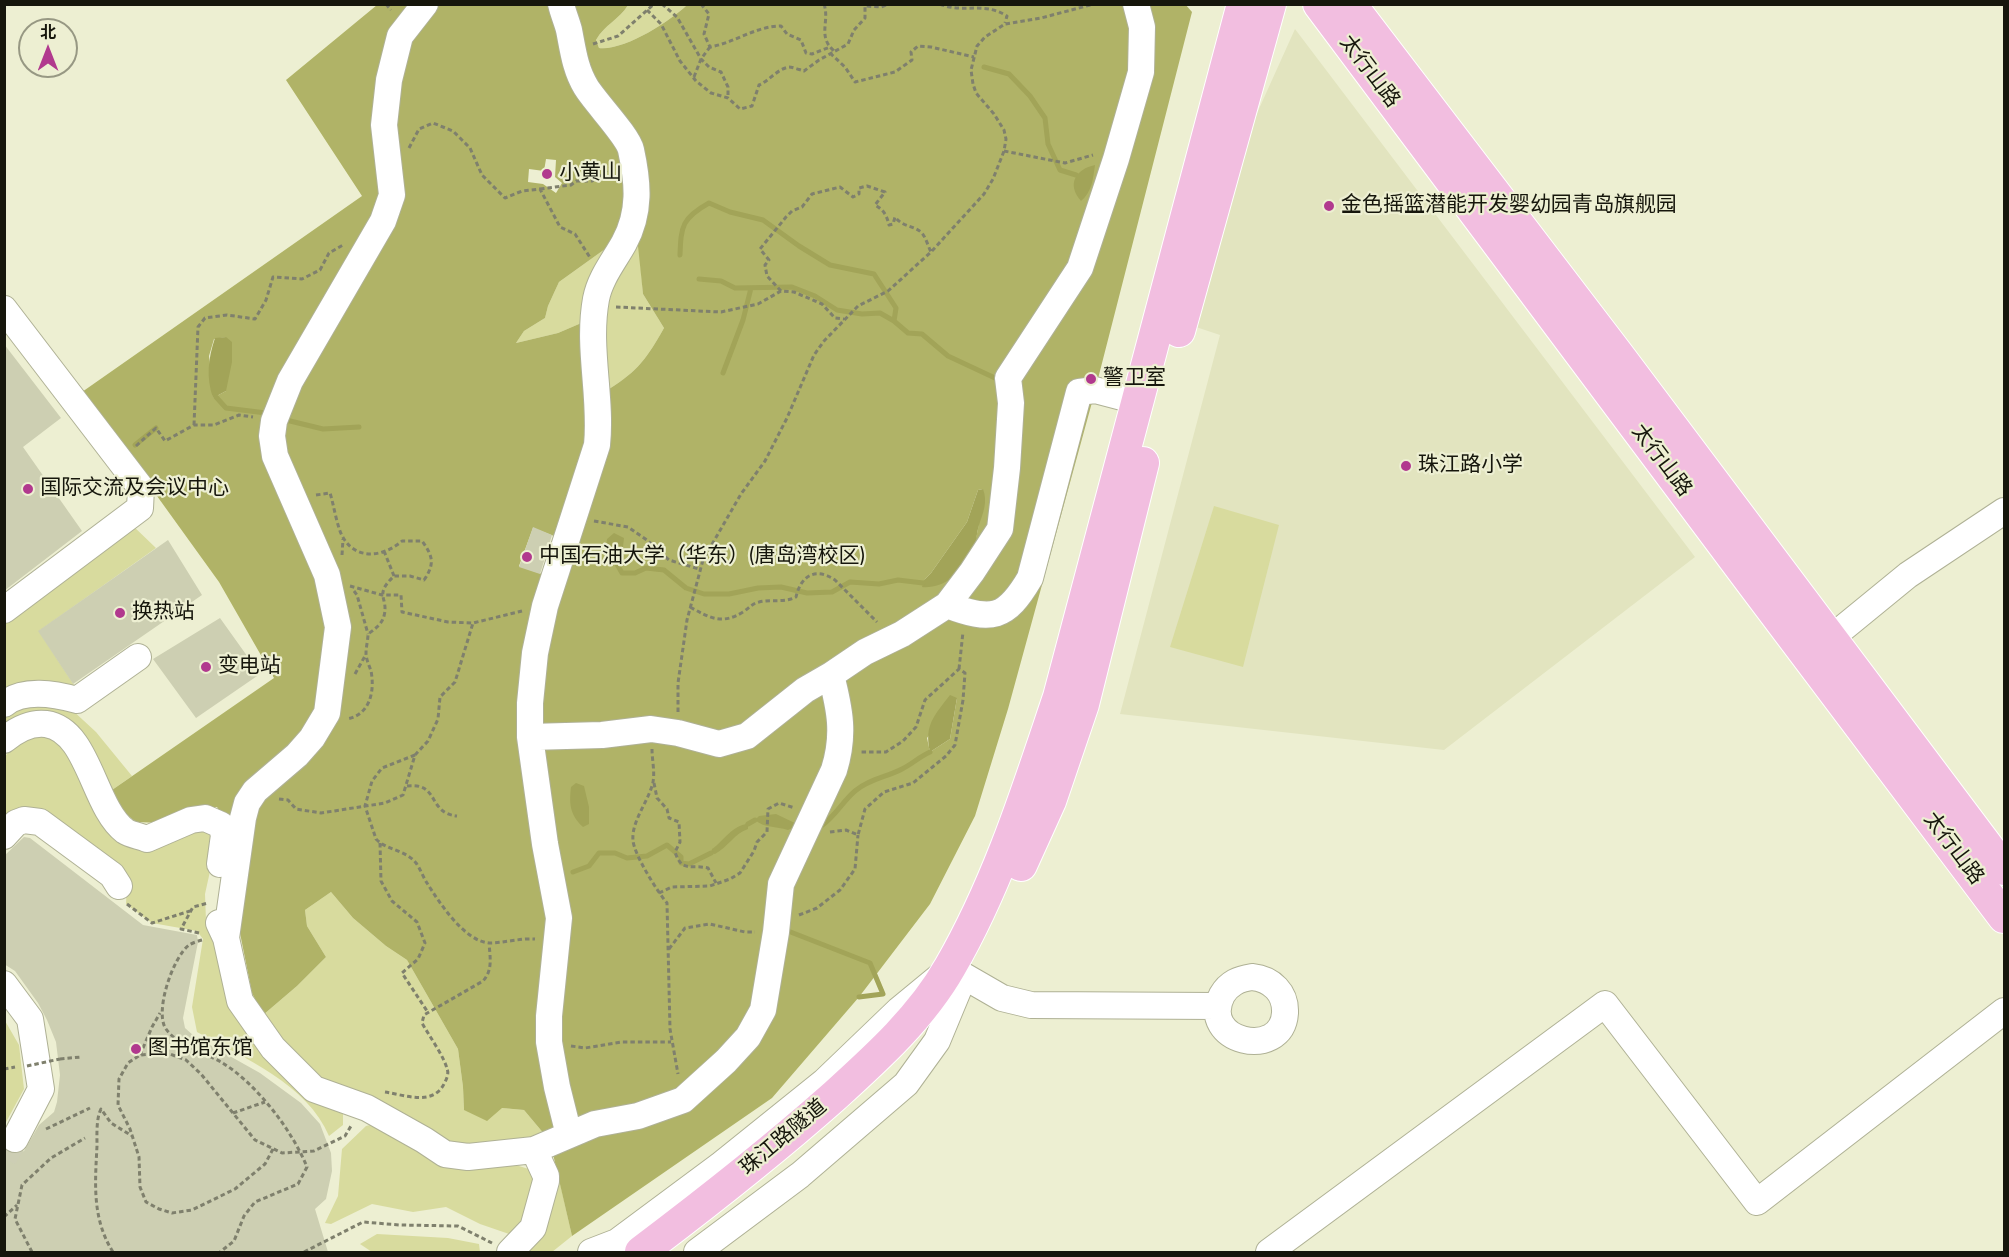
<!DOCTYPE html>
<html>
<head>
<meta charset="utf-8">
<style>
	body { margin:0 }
	#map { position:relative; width:2009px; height:1257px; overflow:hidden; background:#edefd2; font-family:"Titillium Web","Noto Sans SC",sans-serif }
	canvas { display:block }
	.frame { position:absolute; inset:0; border:6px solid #16160c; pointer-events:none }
	.north { position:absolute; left:18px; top:18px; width:60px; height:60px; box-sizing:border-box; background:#edefd2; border:2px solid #979883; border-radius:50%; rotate:0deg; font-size:16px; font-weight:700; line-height:24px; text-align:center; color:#16160c }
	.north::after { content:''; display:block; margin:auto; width:21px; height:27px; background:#b1398e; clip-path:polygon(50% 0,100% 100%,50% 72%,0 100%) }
</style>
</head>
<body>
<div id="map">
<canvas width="2009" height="1257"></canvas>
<div class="frame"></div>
<div class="north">北</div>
</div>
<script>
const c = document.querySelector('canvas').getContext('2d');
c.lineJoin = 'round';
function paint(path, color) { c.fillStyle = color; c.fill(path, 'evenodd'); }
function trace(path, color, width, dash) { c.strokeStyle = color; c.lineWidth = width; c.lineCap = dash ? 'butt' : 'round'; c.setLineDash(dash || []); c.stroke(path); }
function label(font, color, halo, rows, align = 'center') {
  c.font = font + ' "Titillium Web","Noto Sans SC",sans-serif'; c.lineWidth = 4.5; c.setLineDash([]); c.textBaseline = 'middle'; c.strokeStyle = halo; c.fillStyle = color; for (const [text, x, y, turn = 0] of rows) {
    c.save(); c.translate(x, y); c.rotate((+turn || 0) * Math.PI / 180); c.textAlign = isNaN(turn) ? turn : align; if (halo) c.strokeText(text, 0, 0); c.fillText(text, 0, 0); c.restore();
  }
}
paint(new Path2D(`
	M1295 29 1695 557 1444 750 1120 714 1220 335 1193 326 1249 131Z`), '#e2e4bf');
paint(new Path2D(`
	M628 5H687C669 22 624 51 599 48L596 40C604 25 620 19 628 5Z
	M639 246 643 294 664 328C647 358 638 371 609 389L586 321 558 333 516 343 524 331 545 318 548 306 559 282 605 249Z
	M1214 506 1279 525 1243 667 1170 647Z
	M131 524 156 548 39 631 74 685 64 688 5 691V621Z
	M33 702 70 708 96 732 132 776 112 790 67 718 45 712 5 730 4 713Z
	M37 735H50L63 743 113 835 191 826 211 832 216 844 205 894 206 921 236 1015 255 1045 300 1087 331 1103 343 1113V1125L329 1136C308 1085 243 1057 197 1032L192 1007 203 939 197 931 152 923 126 904 127 883 43 811C27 806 17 805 5 817V756L19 742Z
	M331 892 353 918 386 946 407 960 458 1049 463 1087 464 1110 502 1108 524 1110 550 1141 465 1148 431 1134 403 1113 331 1084 295 1058 263 1015 297 986 326 957 307 926 305 910Z
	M4 1019 19 1045 24 1089 5 1124Z
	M378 1123 532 1170C534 1203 535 1211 512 1235L480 1224 446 1207 413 1212 372 1204 331 1224 325 1223 338 1196 342 1149 366 1126Z
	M555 1161 572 1236 552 1252H527L550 1163Z
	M377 1234 448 1238 479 1244 480 1252H372L360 1244Z`), '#d8db9e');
paint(new Path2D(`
	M1185 4 1192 12 1091 406 1008 709 975 816 930 904 859 997 772 1098 572 1236 550 1141 524 1110 502 1108 487 1121 464 1110 463 1087 458 1049 407 960 386 946 353 918 331 892 305 910 307 926 326 957 297 986 263 1015 252 993 240 933 245 852 217 807 191 809 162 823 136 822 121 810 112 790 274 678 219 582 82 392 362 196 286 80 377 5H628C620 19 604 25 596 40L599 48C624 51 669 22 687 5ZM546 159 556 160 555 177 562 183 556 193 543 184 528 182 529 169 544 171ZM638 246 643 294 664 328C647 358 638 371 609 389L586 321 558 333 516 343 524 331 545 318 548 306 559 282 605 249ZM226 337V391L213 398 209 356 214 339ZM983 489 978 529 972 556 924 580 931 573 967 522 978 490ZM533 528 554 536 542 574 519 566ZM957 698 950 739 930 752 927 738Z`), '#b0b367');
paint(new Path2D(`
	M1095 165C1093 179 1092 192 1081 201 1066 184 1076 169 1095 165Z
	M226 337 232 342V362L226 391 213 398C206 377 208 359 215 338Z
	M983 489C988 502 983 513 979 525 976 535 976 548 971 557 961 574 942 589 922 587L924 580 931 573 967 522 978 490Z
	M614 533 624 538 622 555H609L606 548 607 539Z
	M950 695 957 698 950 739 930 752C924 725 934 716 950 695Z
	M576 783 584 786 589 807V824L583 827C570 815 569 804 571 787Z
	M776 814 799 825 788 830C776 826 764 828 755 820L759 816Z
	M748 824V829C735 833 728 847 715 854L711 853 712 849C724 841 732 825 748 824Z`), '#a2a458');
trace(new Path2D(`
	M984 67 1009 74 1030 96 1045 118 1048 144 1060 170 1076 175
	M680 255C681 226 682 218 709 203L730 212 763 220 799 246 830 265 874 274 896 308 894 321 908 333 922 334 948 356 995 378H1002
	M699 279 721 281 735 288 792 287 815 296 837 310 862 314 880 313 894 321
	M723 373 743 320 751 288
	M216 397 226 408 266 413
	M286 420 323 429 359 427
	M135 445 156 428
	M617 555V564L622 573H635L646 568 664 570 686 588 704 594H729L758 588 781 587 807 593 832 592 850 582 879 584 898 580 923 583
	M748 824 755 820
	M815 827H820C836 816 842 802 855 791 869 779 887 777 902 769 912 764 919 757 930 752
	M573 872 589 866 599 853H615L627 858 647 856 667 845 681 857V863L689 864 711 853
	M788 931 870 963 883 994 859 997`), '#a2a458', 5);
paint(new Path2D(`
	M4 344 61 418 23 447 82 531 4 591Z
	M533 527 552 535 540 574 519 567Z
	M168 540 202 595 73 684 38 631Z
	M220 618 260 674 196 718 153 659Z
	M24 837 30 838 143 925 197 935 198 942 183 1018 185 1028 194 1036 260 1073 301 1103 320 1124 331 1153 332 1171 326 1199 315 1209 328 1252H4V1149L15 1154 24 1151 39 1125 54 1112 57 1102 60 1075 56 1042 47 1020 38 1003 15 971 4 964V856Z`), '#cdcfb2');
trace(new Path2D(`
	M4 1158 15 1139`), '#cdceb4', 26, [26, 13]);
const minor = new Path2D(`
	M561 4C563 13 567 22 569 30 573 50 575 69 586 87 595 102 628 136 631 150 638 182 641 212 624 243 614 261 600 278 596 299 587 348 602 397 597 445L545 606 535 653 530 703V737L545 844 559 918 549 1016V1042L557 1087 569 1135
	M4 309 141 488 140 508 4 610
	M947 605C992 622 1006 619 1030 578L1079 392 1095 390 1137 401
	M1831 638 1908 575 2004 511
	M4 704C24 688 55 694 77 700L138 657
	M530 737 602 735 651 729 678 733 719 744 747 736 805 690 831 675
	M4 740C16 730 30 722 46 724 89 730 93 807 125 831 131 835 140 836 147 839L191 820 205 818 221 825 224 835 220 864
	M4 836 16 823 24 820 40 822 112 875 119 886
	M219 923 226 938 240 1001 273 1048 314 1089 367 1108 424 1140 445 1154 468 1157 534 1150 546 1176V1181L533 1228 510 1252
	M226 938 243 818 247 803 255 791 297 755 312 738 327 713 338 627 327 575 275 456 272 436 274 421 290 381 383 221 392 195 384 125 389 80 400 36 425 4
	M1252 977C1272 979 1286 993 1285 1013 1282 1061 1198 1042 1222 995 1229 983 1239 979 1252 977Z
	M4 984 30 1019 41 1089 15 1139
	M534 1150 595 1124 638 1116 683 1100 726 1061 748 1037 763 1010 776 932 781 884 834 770C845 735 840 710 831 675L865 652 902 634 947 605 972 572 1000 529 1007 468 1011 403 1008 378 1080 268 1116 159 1141 72 1142 27 1136 4
	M591 1252 617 1242 722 1164 824 1082 899 1010 950 968 1002 998 1031 1005 1218 1006
	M697 1252 800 1175 906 1084 937 1041 964 976
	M1269 1252 1605 1004 1757 1202 2004 1011`);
const major = new Path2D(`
	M1319 4 1753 584 2004 917
	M1350 4 1618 355 2004 869
	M1179 331 1270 4
	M1021 865 1050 801 1083 704 1143 463
	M641 1252C706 1203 771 1152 832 1098 875 1059 921 1018 950 967 999 882 1028 789 1059 697L1243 4`);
trace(minor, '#afb195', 28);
trace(major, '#fff', 34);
trace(new Path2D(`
	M386 4 391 10
	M662 4 677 17 701 59 709 67 721 72 728 87V98
	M701 4 709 14 704 34 710 47C734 43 756 26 781 26L787 34 801 40 806 53 812 54 830 47
	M824 4C830 22 817 36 834 51
	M917 4H921
	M940 4C963 14 983 1 1007 16L1005 23
	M647 10 661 24 680 61 696 81 711 93 728 98 740 109 752 106 759 85C769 81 777 69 789 67 793 67 800 70 804 71L819 60 848 44 854 30 865 18V6L881 7 889 4
	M593 44 618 36 654 4
	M830 53 845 67 855 82 895 72 912 60 911 52 918 46 931 47 974 57
	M694 77 701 59 710 47
	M409 148 419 129 433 123 453 131 470 148 482 175 505 198 522 191 540 189 560 227 575 234 591 259
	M1004 151 1065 163 1093 155
	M540 189 571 185 576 181H592L612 167
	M781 291 767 276 765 265 769 260 760 249 786 217 792 211 802 207 812 194 840 187 853 197 859 194V188L867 186 885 192 875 205C884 210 887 216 889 225L893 224 895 217C904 228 914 225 922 233 926 238 928 246 931 252
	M616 307 721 312 758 304 781 291 794 292 822 304 835 318 844 319
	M194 425 198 327 205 318 227 315 255 319 266 300 273 277 302 279 320 270 329 253 343 245
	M136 446 156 428 165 441 194 425H214L239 415 253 417
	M316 495 330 493C334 505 337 529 344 539 358 561 385 556 402 541H422C433 556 435 564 424 580L410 576H394C373 596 389 597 384 616 382 624 375 629 368 634 368 640 366 647 366 653 366 659 369 665 371 671 375 691 370 715 347 719
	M594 521 628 527 647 540 669 560 699 569
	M384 551 394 576
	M342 555 343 539
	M350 586 382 595H401L402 612 448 622 473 623 522 611
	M354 591 357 595 368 634
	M690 607C710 618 722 625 743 612 749 608 753 603 759 602 772 599 785 603 796 597 801 575 816 567 835 580L877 622
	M959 669 963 632
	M355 674 365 656
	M678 712V683L687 620 703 560 741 494 765 461 787 418 814 355 824 341 858 306 888 291 931 252 984 194 993 179 1004 151 1006 139 1004 130 994 114 976 93 973 84 971 70 977 46 985 37 1005 24 1041 18 1094 4
	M652 749C652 760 655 772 653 782 649 801 631 821 633 841 635 856 657 891 667 903L670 1029 678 1074
	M415 755 382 768 372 781 365 806 376 839C386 850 406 850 416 863 420 868 423 877 427 883 439 902 464 941 489 943 504 943 520 938 535 939
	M654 783 657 798 667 809 669 818 679 822 680 842 675 852C682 873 690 864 708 868L716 883
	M407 786C440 782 427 813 457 816
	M279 799 288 800 296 809 321 813 385 803 403 795 415 755 428 741 438 719 440 697 455 682 473 623
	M830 832 846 830 858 835 865 809 884 792 913 783 946 756 955 745 963 700 965 673 959 669 925 700 916 727 903 741 886 752H860
	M380 843 381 881 392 901 417 922 425 943 418 959 402 973 427 1011
	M659 893 672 887 710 886 730 879 740 873 754 851 757 842 767 832 768 809 779 803 795 808
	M127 904 152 923 190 911
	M799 915 817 908 840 890 855 869 858 835
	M199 933 181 929 193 907 208 903
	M202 940C198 941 192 943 189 945 173 957 154 1012 166 1029 178 1046 203 1052 221 1062 256 1083 292 1130 307 1167L298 1184 255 1202 244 1216 234 1241 220 1252
	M669 949 685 928 710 924 745 932H755
	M571 1046 585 1048 622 1042H671
	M140 1055 152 1027 160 1013
	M60 1059 81 1057
	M4 1069 15 1067
	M385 1092C405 1095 434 1107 445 1082 447 1078 449 1073 447 1069 445 1058 428 1034 422 1023L424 1015 483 981C493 970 490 957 489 943
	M233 1113 265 1102
	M46 1129 90 1108
	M273 1149 265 1164 235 1189 192 1210 172 1213 159 1209 146 1202 140 1187 139 1157 130 1129 118 1105 119 1079 128 1063 140 1055 167 1053 186 1060 201 1074 255 1140 282 1153 314 1151 345 1136 351 1126
	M4 1217 17 1205
	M32 1252 15 1219 22 1185 51 1158 85 1138
	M113 1252C92 1219 95 1184 97 1146 97 1135 96 1119 101 1109L111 1123 132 1136
	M304 1252 363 1222 400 1225 458 1226 492 1243`), '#7f806d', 3, [4.5, 3]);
trace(minor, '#fff', 26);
trace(major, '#f2bee0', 32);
trace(new Path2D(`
	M27 1066 60 1059`), '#7f806d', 3, [4.5, 3]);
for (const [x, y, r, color] of [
	[547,174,6,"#b1398e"],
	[1329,206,6,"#b1398e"],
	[1091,379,6,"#b1398e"],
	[1406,466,6,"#b1398e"],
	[28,489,6,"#b1398e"],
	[527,557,6,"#b1398e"],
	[120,613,6,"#b1398e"],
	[206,667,6,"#b1398e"],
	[136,1049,6,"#b1398e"]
]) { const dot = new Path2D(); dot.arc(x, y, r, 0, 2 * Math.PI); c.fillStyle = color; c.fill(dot); trace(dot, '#edefd2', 2); }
label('21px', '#16160c', '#edefd2', [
	["太行山路",1369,72,53],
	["太行山路",1661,461,53],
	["太行山路",1953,849,53],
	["珠江路隧道",784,1138,-40]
]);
label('21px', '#16160c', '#edefd2', [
	["小黄山",559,174],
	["金色摇篮潜能开发婴幼园青岛旗舰园",1341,206],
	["警卫室",1103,379],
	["珠江路小学",1418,466],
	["国际交流及会议中心",40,489],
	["中国石油大学（华东）(唐岛湾校区)",539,557],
	["换热站",132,613],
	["变电站",218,667],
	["图书馆东馆",148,1049]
], 'left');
</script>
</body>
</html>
